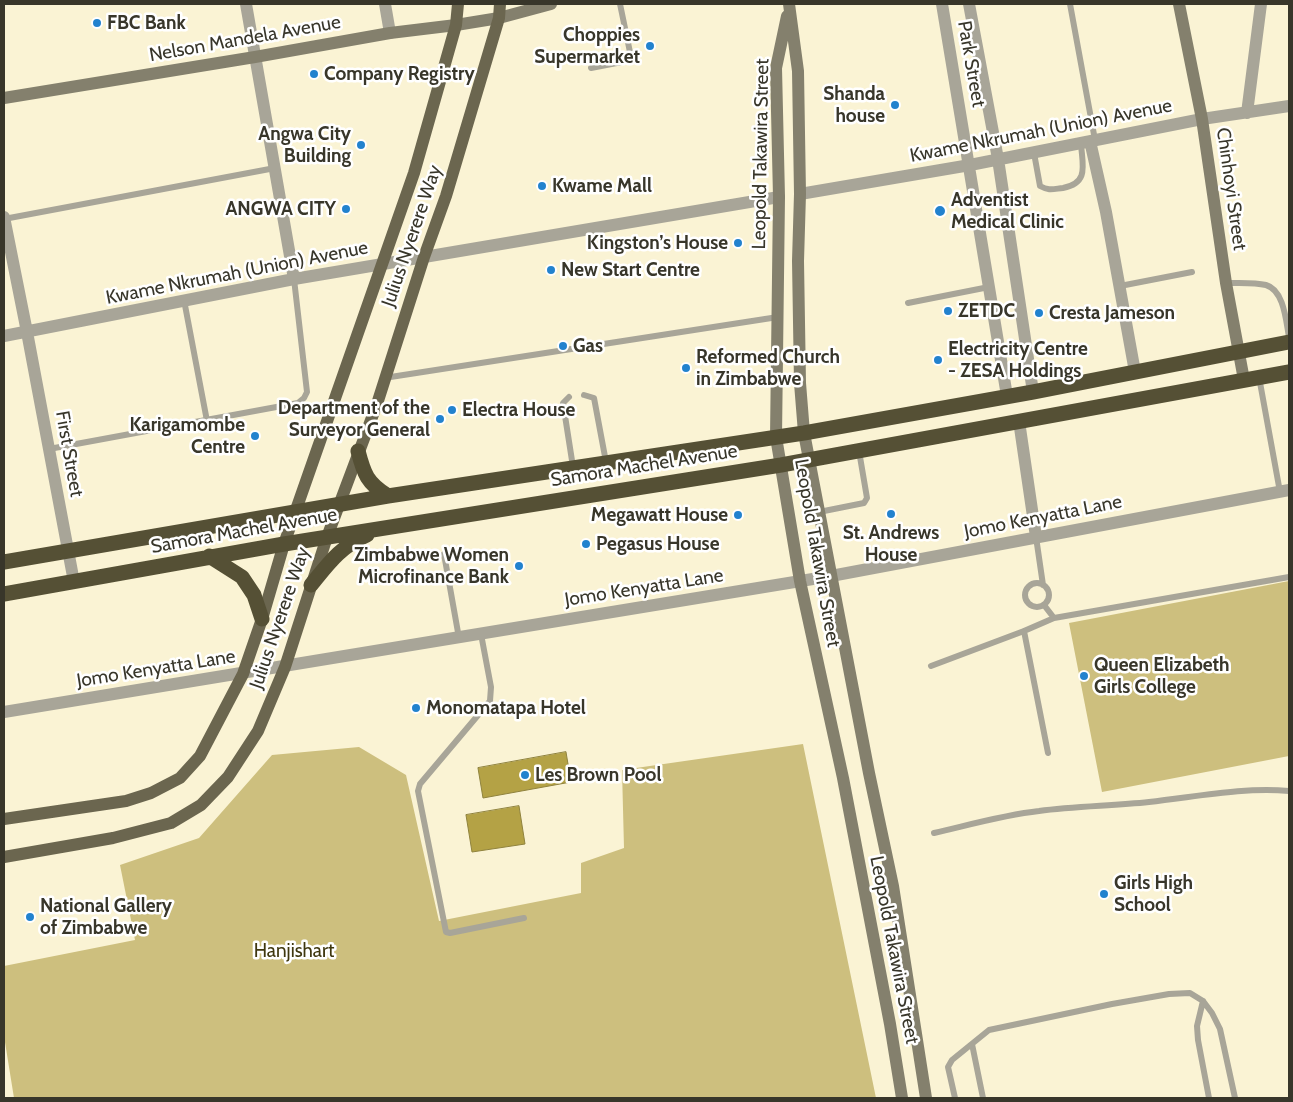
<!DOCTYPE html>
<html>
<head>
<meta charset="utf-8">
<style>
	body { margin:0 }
	#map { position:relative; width:1293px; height:1102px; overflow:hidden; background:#faf3d4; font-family:Cabin,sans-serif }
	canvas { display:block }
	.frame { position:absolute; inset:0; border:5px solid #38362a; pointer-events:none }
</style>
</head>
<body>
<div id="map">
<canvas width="1293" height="1102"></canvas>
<div class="frame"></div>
</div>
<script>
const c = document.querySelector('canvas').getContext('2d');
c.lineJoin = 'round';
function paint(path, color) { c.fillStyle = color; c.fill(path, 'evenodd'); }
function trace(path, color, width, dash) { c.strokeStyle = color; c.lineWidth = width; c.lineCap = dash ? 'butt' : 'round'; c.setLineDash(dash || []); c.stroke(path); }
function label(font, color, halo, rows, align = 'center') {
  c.font = font + ' Cabin,sans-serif'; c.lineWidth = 5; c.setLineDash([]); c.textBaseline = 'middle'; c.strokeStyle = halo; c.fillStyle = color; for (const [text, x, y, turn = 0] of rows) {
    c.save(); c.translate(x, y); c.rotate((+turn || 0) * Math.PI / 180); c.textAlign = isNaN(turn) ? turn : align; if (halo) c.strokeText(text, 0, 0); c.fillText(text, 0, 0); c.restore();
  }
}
paint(new Path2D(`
	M1289 581V756L1102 792 1069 623Z
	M803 744 876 1098H14L4 1036V966L135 940 120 865 199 838 272 755 359 747 406 775 439 921 581 893V863L624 848 622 770Z`), '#cdbf7e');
const water = new Path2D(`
	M566 752 571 782 483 798 478 768Z
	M519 806 525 844 472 852 466 815Z`);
paint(water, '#b4a245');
trace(water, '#8f823d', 1);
trace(new Path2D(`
	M1070 4 1095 140
	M591 68 627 61 631 57 620 4
	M1034 153 1040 186C1049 191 1053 189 1063 188 1090 183 1082 164 1081 143
	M4 219 275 168
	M1226 283C1239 283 1254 282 1266 285 1284 290 1286 321 1289 337
	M1120 286 1192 272
	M184 300 207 421
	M908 303 989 287
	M1259 377 1280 492
	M384 378 778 317
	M584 395 594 398 606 462
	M569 397 563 403 573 467
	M49 449 298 403 304 398 307 392 294 279
	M819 512 864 503 867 498 859 451
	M1036 537 1043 585
	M444 554 459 638
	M1025 595a12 12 0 1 1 24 0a12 12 0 1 1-24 0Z
	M1054 618 1289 577
	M1024 631 1048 753
	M481 634 491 687 490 701 420 784 418 791 446 932 450 933 524 918
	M931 666 1024 631 1054 618 1044 605
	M934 833C969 825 1003 815 1039 811 1075 806 1112 806 1149 802 1196 797 1242 787 1289 791
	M1203 1001 1197 1026 1198 1040 1209 1098
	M972 1044 983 1098
	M955 1098 948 1067 952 1060 989 1030 1112 1004 1169 994 1190 993 1203 1001 1212 1013 1220 1029 1235 1098`), '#a8a598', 6);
trace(new Path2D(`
	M246 4 294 279
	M385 4 390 33
	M942 4 1007 396
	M969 4 998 159 1033 392
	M1247 113 1261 4
	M1090 141 1106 212 1135 372
	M800 194 970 165 1202 119 1289 106
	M4 217 27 332 74 582
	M4 336 294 279 779 197
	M1019 421 1036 537
	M4 712 831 576 1289 490`), '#a8a598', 12);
trace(new Path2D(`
	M789 4 798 71 800 194 798 261 800 383 804 433 869 773 893 886 926 1098
	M1179 4 1202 119 1226 283 1244 380
	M787 16 776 68 779 197 776 437 800 581 843 778 890 1024 902 1098
	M4 98 255 57 390 33 456 25 499 18 551 4`), '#84806d', 12);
trace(new Path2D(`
	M4 819 126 801 151 793 180 778 200 756 243 674 262 619 284 544 414 173 456 25 458 4
	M4 857 113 838 171 823 201 805 228 777 258 731 285 667 327 537 377 404 424 257 446 196 499 18 500 4`), '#6b664f', 12);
trace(new Path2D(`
	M358 451C364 474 367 483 388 496
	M209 556 242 577 254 595 262 619
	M4 562 388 496 804 433 1033 392 1289 342
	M311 585C329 563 340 547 367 535
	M4 594 284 544 781 465 1289 372`), '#555035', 15);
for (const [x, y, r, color] of [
	[97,23,5,"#2282ce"],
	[650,46,5,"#2282ce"],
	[314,74,5,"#2282ce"],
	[895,105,5,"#2282ce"],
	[361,145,5,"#2282ce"],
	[542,186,5,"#2282ce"],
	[346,209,5,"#2282ce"],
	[940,211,6,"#2282ce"],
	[738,243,5,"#2282ce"],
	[551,270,5,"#2282ce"],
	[948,311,5,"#2282ce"],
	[1039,313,5,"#2282ce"],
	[563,346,5,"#2282ce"],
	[938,360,5,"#2282ce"],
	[686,368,5,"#2282ce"],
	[452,410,5,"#2282ce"],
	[440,419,5,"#2282ce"],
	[255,436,5,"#2282ce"],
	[891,514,5,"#2282ce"],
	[738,515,5,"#2282ce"],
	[586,544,5,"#2282ce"],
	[519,566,5,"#2282ce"],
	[1084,676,5,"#2282ce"],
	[416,708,5,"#2282ce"],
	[525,775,5,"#2282ce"],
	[1104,894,5,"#2282ce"],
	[30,917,5,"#2282ce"]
]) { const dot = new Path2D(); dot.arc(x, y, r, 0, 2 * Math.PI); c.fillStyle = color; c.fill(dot); trace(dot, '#fff', 2); }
label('bold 19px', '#38362a', '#fff', [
	["FBC Bank",107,23],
	["Choppies",640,35,"right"],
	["Supermarket",640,57,"right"],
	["Company Registry",324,74],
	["Shanda",885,94,"right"],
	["house",885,116,"right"],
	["Angwa City",351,134,"right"],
	["Building",351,156,"right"],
	["Kwame Mall",552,186],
	["Adventist",951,200],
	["Medical Clinic",951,222],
	["ANGWA CITY",336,209,"right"],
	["Kingston’s House",728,243,"right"],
	["New Start Centre",561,270],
	["ZETDC",958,311],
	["Cresta Jameson",1049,313],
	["Gas",573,346],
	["Electricity Centre",948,349],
	["- ZESA Holdings",948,371],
	["Reformed Church",696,357],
	["in Zimbabwe",696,379],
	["Department of the",430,408,"right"],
	["Surveyor General",430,430,"right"],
	["Electra House",462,410],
	["Karigamombe",245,425,"right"],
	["Centre",245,447,"right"],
	["Megawatt House",728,515,"right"],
	["St. Andrews",891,533,"center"],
	["House",891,555,"center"],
	["Pegasus House",596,544],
	["Zimbabwe Women",509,555,"right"],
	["Microfinance Bank",509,577,"right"],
	["Queen Elizabeth",1094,665],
	["Girls College",1094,687],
	["Monomatapa Hotel",426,708],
	["Les Brown Pool",535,775],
	["Girls High",1114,883],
	["School",1114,905],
	["National Gallery",40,906],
	["of Zimbabwe",40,928]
], 'left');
label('19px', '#38362a', '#fff', [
	["Nelson Mandela Avenue",245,39,-10],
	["Park Street",971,64,80],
	["Kwame Nkrumah (Union) Avenue",1041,131,-11],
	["Leopold Takawira Street",761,154,-89],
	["Chinhoyi Street",1231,189,82],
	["Julius Nyerere Way",412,236,-71],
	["Kwame Nkrumah (Union) Avenue",237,273,-11],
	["First Street",69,454,80],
	["Samora Machel Avenue",644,466,-9],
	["Jomo Kenyatta Lane",1043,517,-11],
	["Samora Machel Avenue",244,531,-10],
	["Leopold Takawira Street",817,553,80],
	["Jomo Kenyatta Lane",644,588,-9],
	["Julius Nyerere Way",280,618,-71],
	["Jomo Kenyatta Lane",156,669,-9],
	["Leopold Takawira Street",894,950,79]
]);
label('19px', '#3f370f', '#fff', [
	["Hanjishart",294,951]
]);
</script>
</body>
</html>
